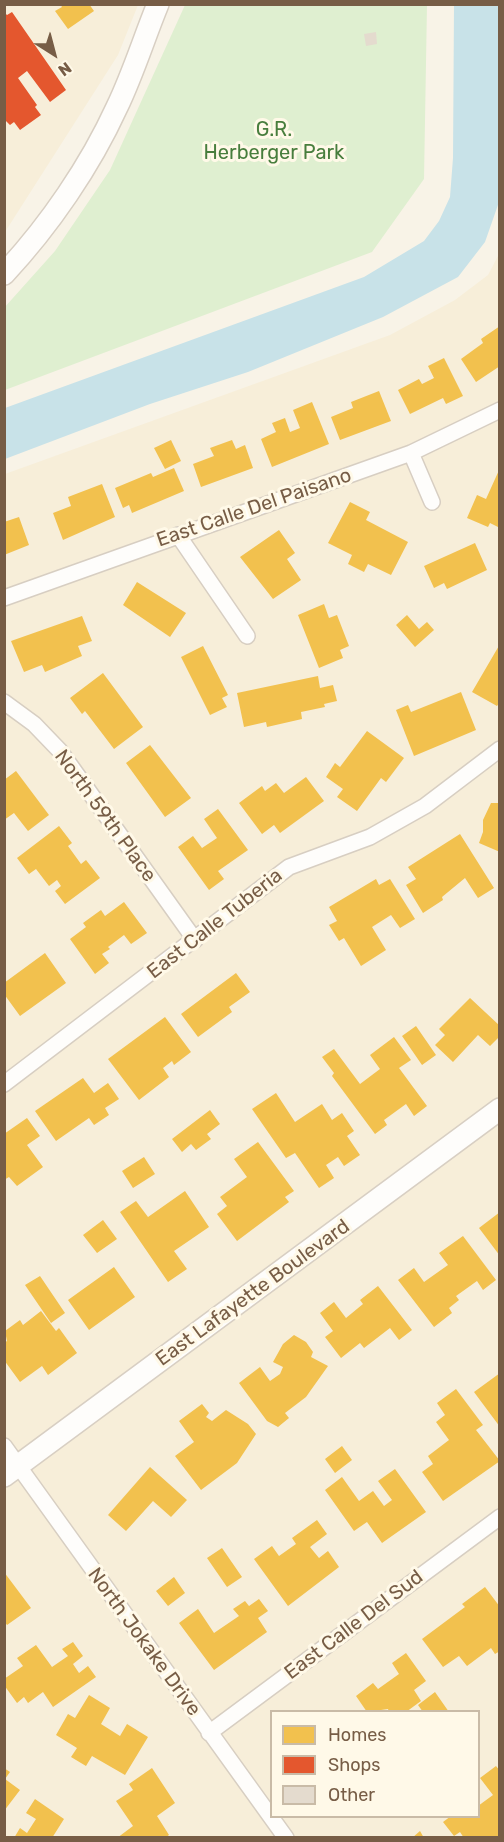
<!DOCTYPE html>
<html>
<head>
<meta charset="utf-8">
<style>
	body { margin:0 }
	#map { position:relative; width:504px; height:1842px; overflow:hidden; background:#f8f3e7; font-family:Rubik,sans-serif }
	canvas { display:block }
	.frame { position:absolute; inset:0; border:6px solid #775d46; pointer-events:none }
	.legend { position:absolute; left:270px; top:1710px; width:210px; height:108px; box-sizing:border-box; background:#fff9e8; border:2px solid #c9bba7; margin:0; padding:8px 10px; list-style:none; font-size:18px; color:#775d46 }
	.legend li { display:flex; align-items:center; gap:12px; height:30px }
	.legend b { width:30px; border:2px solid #c9bba7 }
	.north { position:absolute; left:24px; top:24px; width:60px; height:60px; -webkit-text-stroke:4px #fff9e8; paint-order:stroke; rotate:144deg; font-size:16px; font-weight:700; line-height:24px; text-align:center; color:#775d46 }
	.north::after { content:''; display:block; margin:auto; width:21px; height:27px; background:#775d46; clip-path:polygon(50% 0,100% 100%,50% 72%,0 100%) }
</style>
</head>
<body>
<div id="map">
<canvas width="504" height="1842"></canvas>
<div class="frame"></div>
<ul class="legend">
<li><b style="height:16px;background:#f2c14e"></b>Homes</li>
<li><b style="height:16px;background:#e4572e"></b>Shops</li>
<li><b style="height:16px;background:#e4dbce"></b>Other</li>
</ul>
<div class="north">N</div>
</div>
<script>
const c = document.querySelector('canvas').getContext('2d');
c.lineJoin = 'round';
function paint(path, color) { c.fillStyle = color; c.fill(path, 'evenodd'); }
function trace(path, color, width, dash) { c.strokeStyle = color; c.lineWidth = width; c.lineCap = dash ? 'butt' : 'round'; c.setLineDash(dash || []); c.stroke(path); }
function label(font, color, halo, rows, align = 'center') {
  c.font = font + ' Rubik,sans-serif'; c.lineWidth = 6; c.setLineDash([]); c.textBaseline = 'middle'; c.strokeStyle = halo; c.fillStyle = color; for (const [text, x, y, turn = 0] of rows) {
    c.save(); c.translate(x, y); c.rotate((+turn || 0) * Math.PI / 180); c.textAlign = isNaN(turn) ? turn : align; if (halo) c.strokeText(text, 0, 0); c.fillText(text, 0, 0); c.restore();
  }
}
paint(new Path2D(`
	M5 5H138L118 55 5 232Z
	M499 254V1837L5 1838V474L390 335 455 300 488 275ZM272 1712H478V1816H272Z`), '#f7eed9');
paint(new Path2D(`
	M185 5H427L424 179 372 252 5 390 4 308 55 251 110 170Z`), '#dfefd0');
paint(new Path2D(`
	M454 5H500L499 202 485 242 458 277 383 317 248 372 150 404 5 459V408L364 277 424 241 439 221 450 197 453 158Z`), '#c8e2e8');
paint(new Path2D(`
	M60 4H89L94 11 68 29 55 11 62 7Z
	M500 326V366L476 382 461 359 483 343 481 339Z
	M444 358 463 396 446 404 443 398 410 414 398 390 419 379 422 384 434 378 428 366Z
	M379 391 391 421 340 440 331 417 353 408 351 402Z
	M312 402 329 444 272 467 261 439 276 432 272 423 285 418 290 432 300 428 293 410Z
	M171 440 181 461 165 469 154 448Z
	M232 440 236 449 245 445 253 468 201 487 193 464 214 456 210 448Z
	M174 468 184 491 132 513 129 505 123 508 115 488 151 473 153 477Z
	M500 468V528L490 523 488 527 467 518 477 495 486 499Z
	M102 484 115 517 63 540 53 513 71 506 68 497Z
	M350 502 370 512 366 520 408 542 391 575 368 564 364 572 348 564 352 555 328 543Z
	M19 517 29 545 4 555V522Z
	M279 530 295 553 287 559 301 580 273 599 240 557Z
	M475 543 487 570 447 589 444 583 434 588 424 566Z
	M137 582 186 613 170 637 123 605Z
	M324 604 329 618 337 615 349 646 340 650 343 658 319 668 298 615Z
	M407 615 419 629 427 622 434 630 415 647 396 625Z
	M82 616 92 641 78 646 82 656 45 672 42 665 24 672 11 641Z
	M500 644V702L497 706 472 692Z
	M203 646 228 695 222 698 227 707 210 715 181 657Z
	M103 673 143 727 114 749 85 711 82 714 70 698Z
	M318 676 320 688 333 685 337 701 324 704 325 707 301 712 302 719 267 727 266 722 244 727 237 693Z
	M461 692 476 730 414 756 396 710 408 705 411 712Z
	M367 731 404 758 386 782 381 778 357 811 337 797 343 789 326 777 335 763 340 767Z
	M150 745 191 798 165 817 126 763Z
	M16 771 49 815 28 831 14 813 4 820V780Z
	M306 777 324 801 280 833 274 825 262 834 239 803 262 786 265 791 276 783 284 793Z
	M491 803H500V852L479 843 483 832V820Z
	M218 809 248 850 218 871 224 879 209 890 178 847 193 836 202 848 217 838 204 819Z
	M59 826 72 843 68 846 81 864 86 860 100 878 65 904 55 891 61 886 57 880 49 886 36 869 29 874 17 858Z
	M460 834 494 888 478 898 465 878 442 897 443 900 423 913 406 885 416 879 408 867Z
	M376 879 379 885 390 879 415 919 400 928 391 915 372 927 386 950 361 966 344 938 339 941 329 925 337 921 329 907Z
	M124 902 147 933 131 944 124 935 108 947 110 949 102 954 109 963 95 974 70 939 86 927 83 923 101 910 105 916Z
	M45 953 66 983 20 1016 4 994V983Z
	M236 973 250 992 229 1007 232 1012 198 1037 181 1014Z
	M470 998 500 1026V1036L490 1046 478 1035 453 1062 435 1045 445 1035 439 1029Z
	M165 1017 191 1052 174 1065 172 1061 163 1068 169 1077 139 1100 108 1059Z
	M416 1026 436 1055 422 1065 402 1036Z
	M394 1037 411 1060 399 1068 427 1106 414 1116 406 1104 384 1120 387 1125 375 1134 332 1076 334 1073 322 1057 334 1049 360 1084 380 1069 370 1055Z
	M83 1078 94 1093 108 1083 119 1099 105 1108 109 1115 94 1125 89 1118 56 1141 35 1111Z
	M276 1093 295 1122 322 1104 332 1120 342 1113 354 1131 347 1136 360 1155 344 1166 338 1157 326 1165 334 1178 319 1188 295 1153 286 1158 252 1109Z
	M210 1110 220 1124 207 1134 211 1139 196 1150 191 1144 182 1152 172 1139Z
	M27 1118 40 1136 27 1145 43 1167 17 1186 9 1177 4 1180V1134Z
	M258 1142 294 1191 285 1197 289 1202 237 1241 217 1214 227 1206 220 1197 247 1177 234 1159Z
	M144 1157 155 1174 133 1188 122 1171Z
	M185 1191 209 1227 174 1251 187 1269 168 1282 120 1212 136 1201 148 1217Z
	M500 1212V1256L479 1228Z
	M103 1220 117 1239 97 1253 83 1235Z
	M463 1236 496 1280 483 1290 477 1281 456 1296 459 1300 449 1308 452 1313 434 1327 398 1280 414 1268 424 1282 448 1265 439 1253Z
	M114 1267 135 1297 89 1330 68 1300Z
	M40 1276 65 1313 51 1323 25 1285Z
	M378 1286 412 1330 399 1340 390 1328 364 1348 360 1343 341 1358 325 1337 333 1331 320 1313 334 1302 346 1318 363 1304 360 1300Z
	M41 1311 56 1331 59 1328 77 1353 48 1375 42 1366 20 1382 4 1360V1343L7 1341 5 1331 20 1320 23 1325Z
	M294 1335 306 1342 313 1352 311 1357 328 1366 306 1397 285 1413 289 1418 278 1427 267 1421 239 1383 260 1367 270 1381 280 1374 283 1367 273 1362 283 1344Z
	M500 1373V1427L474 1392Z
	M456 1389 483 1425 476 1430 500 1461 443 1501 422 1472 433 1464 428 1456 449 1440 436 1422 445 1415 437 1403Z
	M202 1404 209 1413 206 1417 212 1421 226 1410 248 1424 256 1434 237 1463 201 1490 175 1456 194 1442 179 1421Z
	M342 1446 352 1460 335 1473 325 1459Z
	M150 1467 187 1500 171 1517 153 1501 126 1531 108 1515Z
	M395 1469 426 1512 382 1543 367 1522 354 1531 325 1490 342 1477 359 1501 373 1491 384 1506 392 1500 378 1481Z
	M317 1520 327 1534 310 1547 319 1558 328 1551 339 1567 288 1606 254 1559 272 1546 279 1556 296 1544 292 1538Z
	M222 1548 242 1577 227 1587 207 1558Z
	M4 1572 31 1608 7 1625 4 1621Z
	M174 1577 185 1593 168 1606 156 1591Z
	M485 1587 500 1607V1651L495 1654 491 1648 467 1666 459 1656 443 1667 422 1639 465 1607 462 1604Z
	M259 1599 268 1611 258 1618 267 1632 214 1670 179 1623 198 1609 214 1633 239 1616 233 1609 245 1601 249 1606Z
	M73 1642 83 1656 73 1664 79 1673 88 1666 96 1677 53 1707 43 1692 28 1703 24 1697 17 1703 4 1685V1679L23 1666 17 1658 36 1645 52 1667 68 1656 62 1649Z
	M406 1653 426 1681 414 1690 421 1701 406 1712H389L388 1709 367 1712 356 1696 373 1683 378 1689 399 1674 392 1663Z
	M435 1692 449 1712H423L418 1705Z
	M89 1695 110 1708 101 1724 120 1736 127 1724 148 1737 125 1775 92 1756 86 1766 71 1757 77 1748 56 1735 68 1714 75 1718Z
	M496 1766 500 1771V1838H464L460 1832 454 1836 443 1822 451 1816H478V1806L493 1795 480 1778Z
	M4 1768 10 1772 5 1779 20 1790 4 1811Z
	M152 1768 175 1803 157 1816 169 1835 165 1838H117L133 1826 116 1801 133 1790 129 1784Z
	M35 1799 64 1819 52 1838H14L20 1828 27 1833 36 1819 26 1813Z
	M420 1831 424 1838H412Z`), '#f2c14e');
paint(new Path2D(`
	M4 12 7 15 12 12 66 90 50 102 27 71 18 78 37 105 35 107 41 115 20 130 14 122 10 125 4 119Z`), '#e4572e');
paint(new Path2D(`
	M376 32 377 44 366 46 364 34Z`), '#e4dbce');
const street = new Path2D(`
	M411 453 432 502
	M178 535 247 636
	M4 598 411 453 500 410
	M4 702 34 724 60 751 195 940
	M4 1084 289 867 370 837 425 806 500 749
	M4 1446 286 1838
	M209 1733 500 1517`);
const secondary = new Path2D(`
	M4 274C49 226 90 166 117 107 133 74 144 38 158 4
	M4 1476 500 1109`);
trace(street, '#d7cec2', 18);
trace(secondary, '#d8cfc3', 24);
trace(street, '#fefdfb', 15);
trace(secondary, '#fefdfb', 21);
label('20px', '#487e3d', '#fff9e8', [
	["G.R.",274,130],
	["Herberger Park",274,153]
]);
label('20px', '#775d46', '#fff9e8', [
	["East Calle Del Paisano",254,508,-19],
	["North 59th Place",105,816,54],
	["East Calle Tuberia",215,924,-38],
	["East Lafayette Boulevard",253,1293,-36],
	["East Calle Del Sud",354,1625,-37],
	["North Jokake Drive",144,1642,54]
]);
</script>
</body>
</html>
